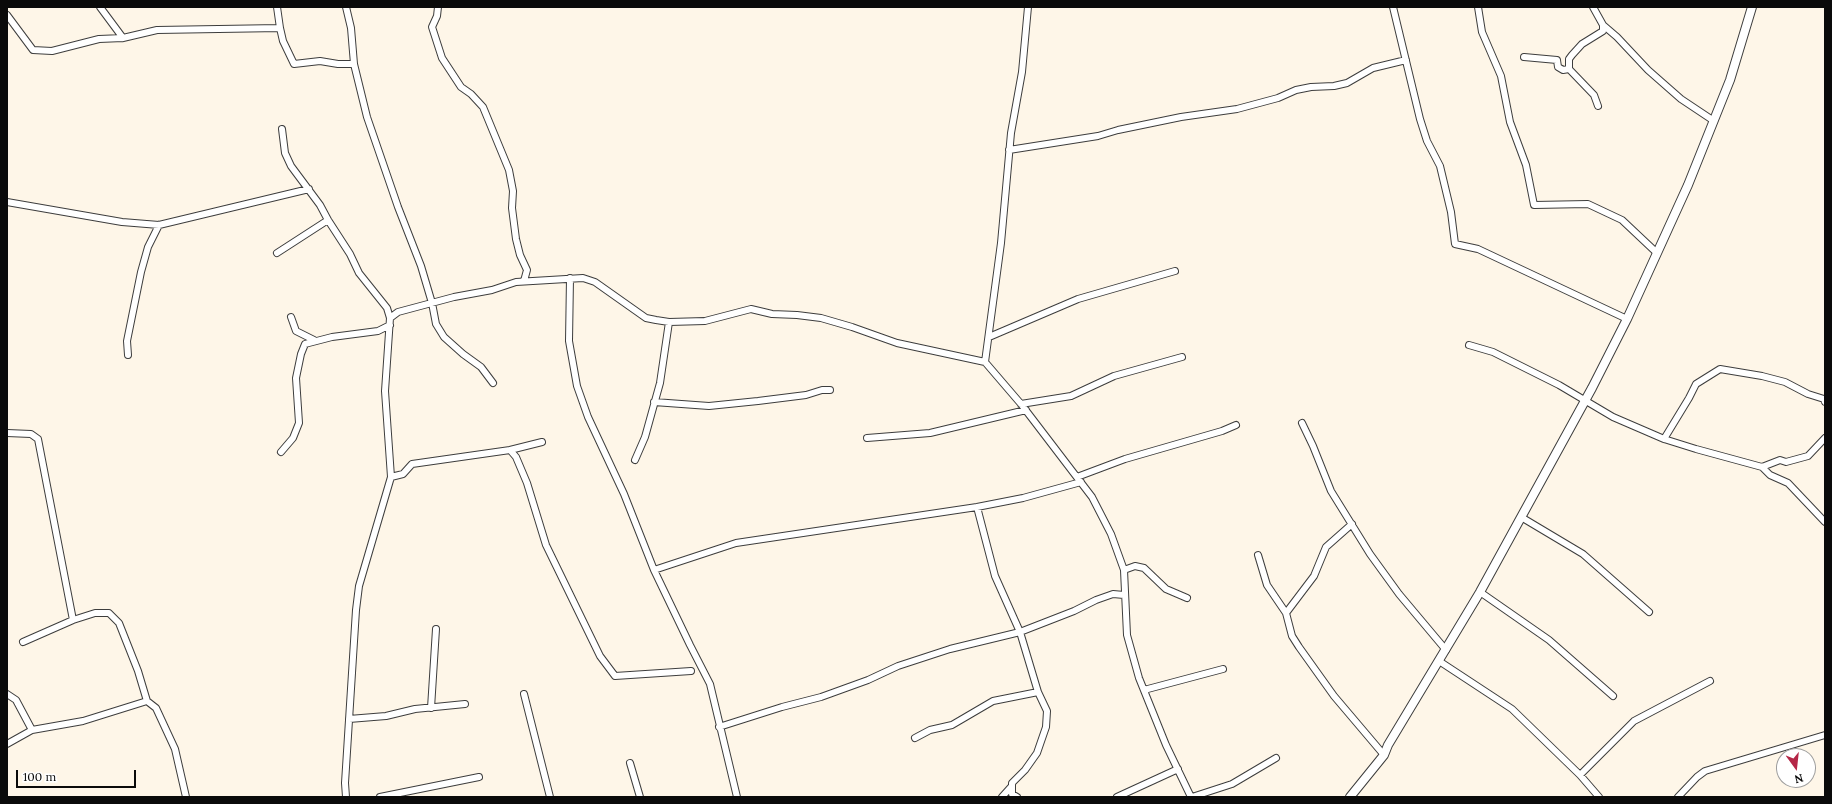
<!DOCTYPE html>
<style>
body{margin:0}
#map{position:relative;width:1832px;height:804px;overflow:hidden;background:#fef6e8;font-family:Lora,serif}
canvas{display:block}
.frame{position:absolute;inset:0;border:8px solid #0a0a0a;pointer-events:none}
.north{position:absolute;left:1776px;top:748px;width:40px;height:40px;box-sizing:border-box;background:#fff;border:1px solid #9d9d9d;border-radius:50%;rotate:165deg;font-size:11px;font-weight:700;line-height:16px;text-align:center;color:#0a0a0a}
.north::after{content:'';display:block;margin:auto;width:14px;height:18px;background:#b52747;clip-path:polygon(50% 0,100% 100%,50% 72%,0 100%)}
.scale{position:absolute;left:16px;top:770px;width:120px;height:18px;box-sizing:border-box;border:2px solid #0a0a0a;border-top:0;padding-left:5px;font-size:12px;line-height:14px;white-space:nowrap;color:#0a0a0a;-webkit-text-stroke:3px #fff;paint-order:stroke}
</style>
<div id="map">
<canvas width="1832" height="804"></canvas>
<div class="frame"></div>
<div class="north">N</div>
<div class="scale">100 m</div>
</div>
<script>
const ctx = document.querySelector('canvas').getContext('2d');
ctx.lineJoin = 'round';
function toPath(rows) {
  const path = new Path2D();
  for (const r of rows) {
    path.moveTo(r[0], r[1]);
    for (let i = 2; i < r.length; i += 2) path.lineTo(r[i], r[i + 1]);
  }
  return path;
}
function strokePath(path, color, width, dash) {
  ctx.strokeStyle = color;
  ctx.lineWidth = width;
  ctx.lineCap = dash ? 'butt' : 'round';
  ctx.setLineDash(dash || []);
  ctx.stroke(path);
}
const minor = toPath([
 [100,7,123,38],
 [277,7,280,28],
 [346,7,351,28,354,64],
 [438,7,437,16,432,27,442,58,461,87,471,94,483,107,509,170,513,191,512,208,516,239,520,255,527,270,524,281],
 [1393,7,1420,119,1427,141,1440,166,1451,212,1455,244,1478,249,1627,319],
 [1478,7,1482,32,1501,76,1510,122,1526,165,1534,205,1588,204,1622,220,1657,253],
 [1593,7,1603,25,1617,37,1648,70,1681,99,1714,121],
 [7,15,33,50,52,51,99,39,123,38,157,30,280,28,283,41,294,64,320,61,338,64,354,64,367,117,398,207,421,266,432,303,436,324,444,337,463,354,481,367,493,383],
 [1524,57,1557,60,1558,67,1563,70,1569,69],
 [1598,106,1594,95,1569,69,1569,59,1572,55,1582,44,1603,31,1603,25],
 [282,129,285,153,291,166,320,205,328,220,350,254,359,273,387,308,390,318,385,391,391,477,359,586,356,610,345,783,346,797],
 [1009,150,1098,136,1118,130,1181,117,1237,109,1278,98,1296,90,1311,87,1334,86,1347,83,1373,68,1406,60],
 [7,202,122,222,159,225,309,189],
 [277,253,328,220],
 [570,278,569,341,577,386,588,417,624,494,654,570,690,645,710,684,737,797],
 [291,317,296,331,314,340],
 [390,318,398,312,454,297,492,290,516,282,583,278,595,282,646,318,656,320,669,322,705,321,751,309,772,314,797,315,821,318,852,327,897,343,985,362,1001,243,1011,133,1022,72,1028,7],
 [989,337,1078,299,1175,271],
 [1469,345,1493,352,1559,385,1613,417,1664,439,1696,449,1762,467,1780,460,1786,462,1808,456,1825,438],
 [128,355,127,341,141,272,148,247,159,225],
 [985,362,1021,404,1092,497,1111,534,1124,570,1127,635,1139,678,1166,745,1191,797],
 [654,402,709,406,758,401,806,395,822,390,830,390],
 [1021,404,1071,396,1114,376,1182,357],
 [1302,423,1313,446,1331,491,1370,554,1399,594,1446,650],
 [7,433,31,434,38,439,73,620,95,613,109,613,119,623,138,671,147,701],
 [867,438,930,433,1026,410],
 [1664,439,1689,398,1696,384,1720,369,1762,376,1785,382,1808,394,1824,399,1825,402],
 [510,450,542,442],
 [281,452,293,438,299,423,296,378,301,354,305,344,332,337,378,331,390,325],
 [635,460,645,437,660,383,669,322],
 [1762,467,1770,475,1788,483,1825,522],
 [391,477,403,474,412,464,510,450,516,457,527,483,546,545,600,656,615,676,691,671],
 [1077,477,1125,459,1222,431,1236,425],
 [977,507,995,576,1020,632,1038,692,1047,711,1046,727,1037,753,1025,770,1012,783,1012,794,1017,797],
 [1521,517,1583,554,1649,612],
 [1258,555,1267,585,1286,613,1292,636,1299,647,1334,696,1384,755],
 [654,570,736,543,977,507,1023,498,1081,482],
 [1124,570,1135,566,1144,568,1166,589,1187,598],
 [1480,592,1549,640,1613,696],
 [1286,613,1314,576,1326,547,1352,524],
 [23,642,73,620],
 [1439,661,1512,709,1580,775,1599,797],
 [1144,690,1223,669],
 [7,694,16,700,32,730],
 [524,694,550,797],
 [431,708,436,629],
 [349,719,386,716,415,709,465,704],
 [719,727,782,707,821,697,868,680,898,666,950,649,1020,632,1074,611,1096,600,1113,594,1124,595],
 [915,738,930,730,952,725,993,701,1038,692],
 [7,744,32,730,83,721,147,701,156,708,175,749,186,797],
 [630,763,640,797],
 [1580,775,1634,721,1710,681],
 [380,797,479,777],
 [1002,797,1011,787],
 [1117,797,1178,769],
 [1192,797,1232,784,1276,758],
 [1678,797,1697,777,1705,771,1825,735]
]);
const tertiary = toPath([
 [1350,797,1384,755,1388,745,1480,592,1592,388,1627,319,1688,185,1730,80,1752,7]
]);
strokePath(minor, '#3d3d3d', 8);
strokePath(tertiary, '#3d3d3d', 10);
strokePath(minor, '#fff', 6);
strokePath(tertiary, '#fff', 8);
</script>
